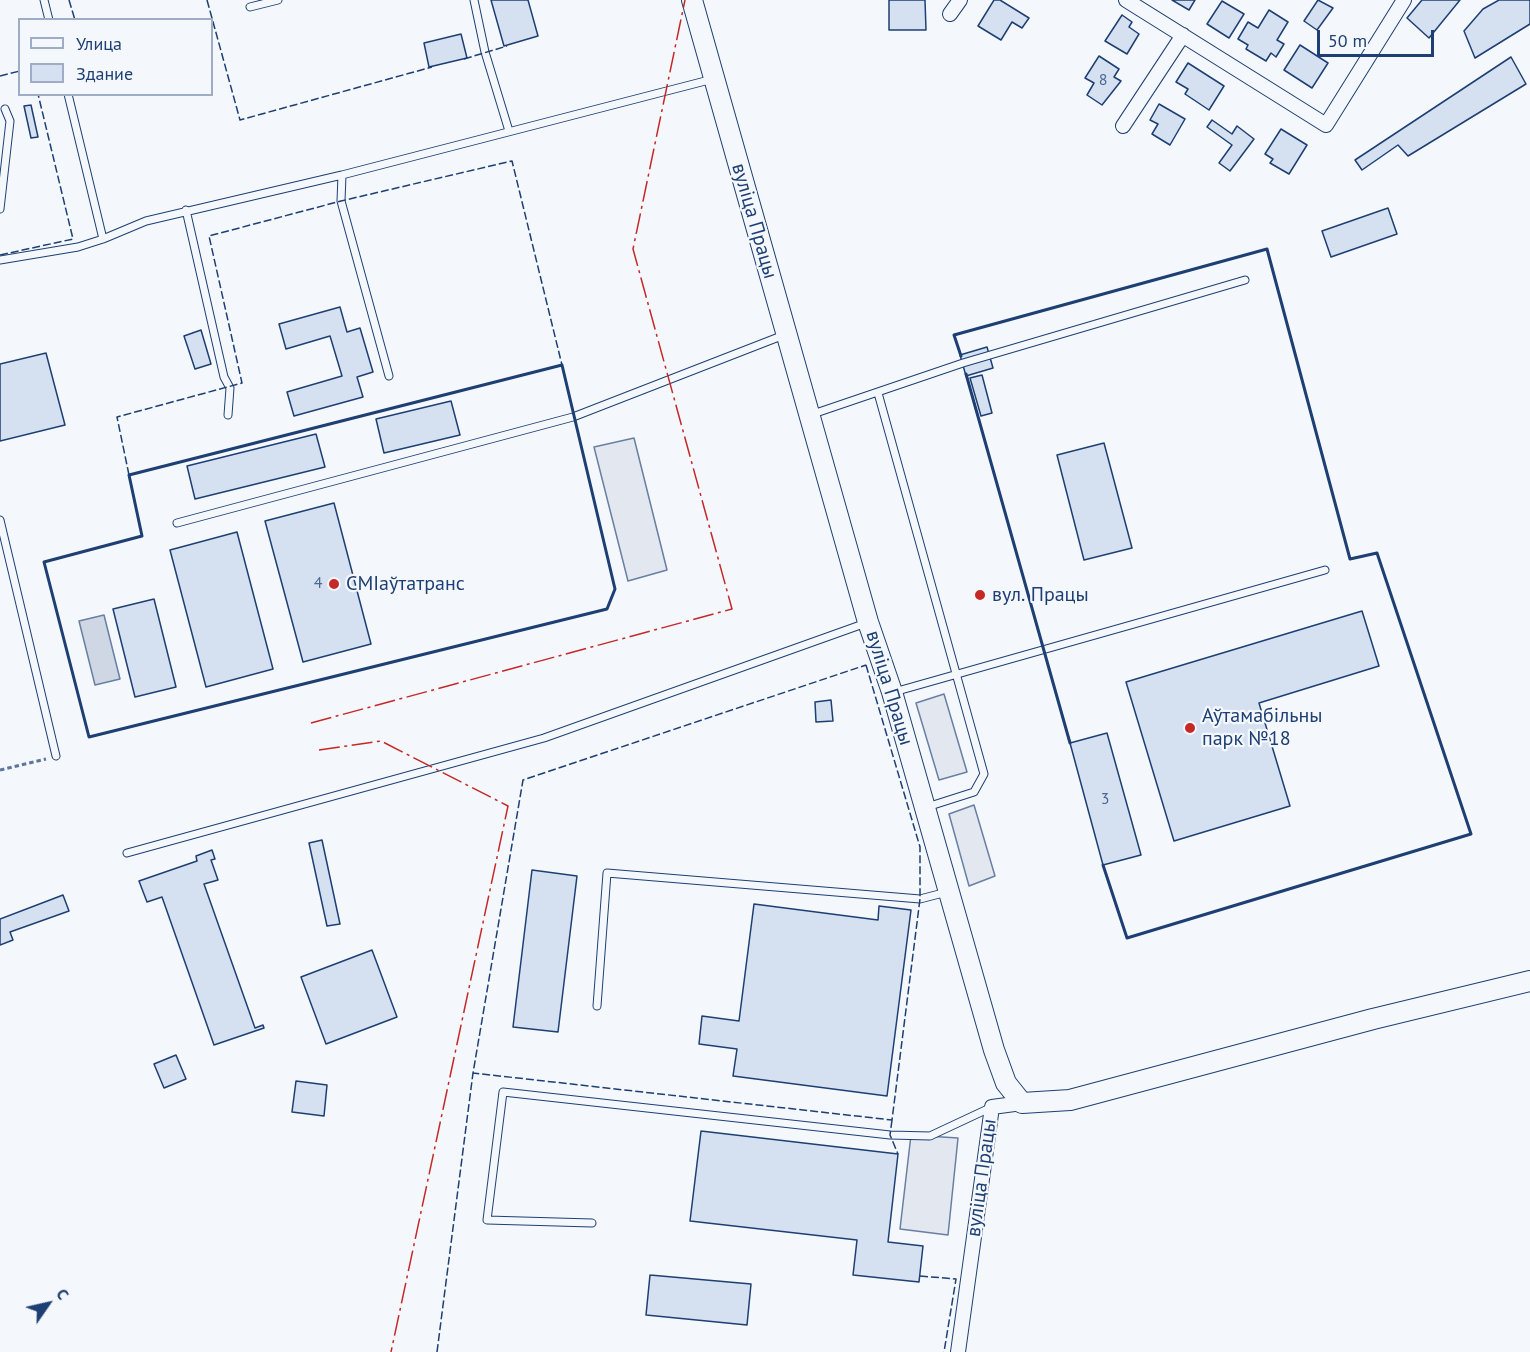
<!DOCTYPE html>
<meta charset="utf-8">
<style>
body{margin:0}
#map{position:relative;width:1530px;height:1352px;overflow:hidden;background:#f4f7fb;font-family:"PT Sans",sans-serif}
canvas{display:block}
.legend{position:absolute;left:18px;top:18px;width:195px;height:78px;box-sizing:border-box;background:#f4f7fb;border:2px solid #9eadc5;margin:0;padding:8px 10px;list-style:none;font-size:18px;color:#1d3f73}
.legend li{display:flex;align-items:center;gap:12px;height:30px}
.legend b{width:30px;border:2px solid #9eadc5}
.north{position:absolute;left:18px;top:1274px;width:60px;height:60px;-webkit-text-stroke:4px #f4f7fb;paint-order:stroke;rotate:56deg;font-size:16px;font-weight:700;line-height:24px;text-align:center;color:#1d3f73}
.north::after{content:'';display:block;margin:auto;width:21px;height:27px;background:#1d3f73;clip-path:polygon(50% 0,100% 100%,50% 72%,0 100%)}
.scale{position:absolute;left:1317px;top:30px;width:117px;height:27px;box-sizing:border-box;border:3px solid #1d3f73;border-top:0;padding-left:8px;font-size:18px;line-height:21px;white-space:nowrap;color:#1d3f73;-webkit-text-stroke:4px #f4f7fb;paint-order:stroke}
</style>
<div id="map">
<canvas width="1530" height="1352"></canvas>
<ul class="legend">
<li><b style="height:8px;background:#f4f7fb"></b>Улица</li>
<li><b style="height:16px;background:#d5e0f0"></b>Здание</li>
</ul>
<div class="north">С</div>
<div class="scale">50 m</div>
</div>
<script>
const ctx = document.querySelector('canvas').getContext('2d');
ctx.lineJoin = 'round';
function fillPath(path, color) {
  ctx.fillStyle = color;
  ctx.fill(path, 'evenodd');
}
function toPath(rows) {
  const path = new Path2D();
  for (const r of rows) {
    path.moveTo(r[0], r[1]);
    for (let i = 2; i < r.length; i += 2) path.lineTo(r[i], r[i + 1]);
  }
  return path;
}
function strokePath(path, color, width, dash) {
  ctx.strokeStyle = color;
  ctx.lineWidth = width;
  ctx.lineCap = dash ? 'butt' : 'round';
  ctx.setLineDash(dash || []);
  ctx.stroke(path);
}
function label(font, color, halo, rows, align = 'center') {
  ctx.font = font + ' "PT Sans",sans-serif';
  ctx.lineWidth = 4.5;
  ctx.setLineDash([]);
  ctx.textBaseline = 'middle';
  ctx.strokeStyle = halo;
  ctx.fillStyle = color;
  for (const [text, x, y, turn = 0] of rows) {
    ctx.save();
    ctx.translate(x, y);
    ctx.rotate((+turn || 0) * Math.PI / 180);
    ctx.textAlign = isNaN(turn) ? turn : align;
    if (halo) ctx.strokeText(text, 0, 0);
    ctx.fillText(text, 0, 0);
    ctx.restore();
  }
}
const parking = toPath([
 [634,438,667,570,628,581,594,447,634,438],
 [944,694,967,772,939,780,916,703,944,694],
 [974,805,995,876,969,886,949,814,974,805],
 [911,1135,958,1138,948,1235,900,1229,911,1135]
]);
fillPath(parking, '#e3e8f0');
strokePath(parking, '#687fa3', 1.5);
const water = toPath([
 [104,615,120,679,95,685,79,621,104,615]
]);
fillPath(water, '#cfd7e4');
strokePath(water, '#687fa3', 1.5);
const building = toPath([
 [491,0,528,0,538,36,504,46,491,0],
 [889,0,925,0,926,30,889,30,889,0],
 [994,0,1000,0,1029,18,1022,28,1012,22,1001,40,978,26,994,0],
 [1172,0,1195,0,1189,10,1172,0],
 [1318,0,1333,8,1317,30,1304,21,1318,0],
 [1422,0,1460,0,1429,38,1407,18,1422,0],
 [1499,0,1530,0,1530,24,1475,58,1464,31,1483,9,1499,0],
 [1222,1,1244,14,1229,38,1207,24,1222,1],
 [1269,10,1288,22,1277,40,1284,44,1276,57,1271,53,1266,61,1246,49,1248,45,1238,39,1248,22,1258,28,1269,10],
 [1122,15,1132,22,1129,27,1139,34,1127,54,1105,41,1122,15],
 [461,34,467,58,429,67,424,43,461,34],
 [1300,45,1328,63,1312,88,1284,70,1300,45],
 [1099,56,1119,69,1114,77,1121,81,1102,105,1087,95,1094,83,1085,78,1099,56],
 [1511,57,1526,84,1408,156,1398,145,1362,170,1355,160,1511,57],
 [1188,63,1224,86,1209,110,1185,94,1188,89,1176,82,1188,63],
 [1159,104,1185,119,1170,145,1152,134,1158,124,1150,120,1159,104],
 [31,105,38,137,31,138,24,106,31,105],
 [1212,120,1232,134,1237,126,1254,139,1230,171,1219,163,1232,145,1207,127,1212,120],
 [1281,129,1307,145,1289,174,1270,163,1273,159,1265,154,1281,129],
 [1388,208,1397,234,1331,257,1322,231,1388,208],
 [340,307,347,332,360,328,373,372,357,377,363,397,294,416,287,392,342,376,330,336,286,349,279,324,340,307],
 [201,330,211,364,195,369,184,336,201,330],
 [987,347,993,368,966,376,960,355,987,347],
 [46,353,65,425,0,441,0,364,46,353],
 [982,375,992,413,981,416,970,378,982,375],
 [451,401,460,435,384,453,376,419,451,401],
 [316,434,325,467,195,499,187,466,316,434],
 [1104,443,1132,548,1084,560,1057,455,1104,443],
 [334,503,371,644,303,662,265,521,334,503],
 [237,532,273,669,206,687,170,550,237,532],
 [154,599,176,687,135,697,113,609,154,599],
 [1362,611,1379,666,1259,703,1290,806,1174,841,1126,682,1362,611],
 [831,700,833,721,816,722,815,702,831,700],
 [1107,733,1141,855,1103,865,1070,743,1107,733],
 [322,840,340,924,327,926,309,843,322,840],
 [212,850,215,859,211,860,218,880,204,884,255,1028,263,1025,264,1028,214,1045,162,897,147,902,139,881,197,861,196,856,212,850],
 [532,870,577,876,558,1032,513,1027,532,870],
 [63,895,69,911,10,932,13,940,0,945,0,919,63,895],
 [754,904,878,920,879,906,911,910,887,1096,733,1076,737,1049,699,1044,702,1016,739,1021,754,904],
 [372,950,397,1017,326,1044,301,977,372,950],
 [176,1055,186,1079,164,1088,154,1064,176,1055],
 [296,1081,327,1085,324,1116,292,1112,296,1081],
 [701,1131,898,1154,888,1242,923,1246,919,1282,853,1275,857,1240,690,1221,701,1131],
 [650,1275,751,1284,747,1325,646,1315,650,1275]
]);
fillPath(building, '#d5e0f0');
strokePath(building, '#1d3f73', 1.5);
const lane = toPath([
 [44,0,49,20],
 [474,0,485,52,509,131],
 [250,7,278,0],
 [68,94,103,239,146,221,342,175,713,79],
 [342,175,341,201,389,376],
 [0,209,10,121,5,109],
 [186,210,224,377,230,388,228,415],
 [0,260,78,247,103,239],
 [878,393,984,774,974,792,927,807],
 [810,415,963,363,1245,280],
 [0,520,56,756],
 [177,523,573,417,784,335],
 [894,692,1325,570],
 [127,853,544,738,866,623],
 [597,1006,607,873,920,899,947,892],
 [592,1223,487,1220,503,1092,890,1135,930,1136,992,1107]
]);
const street = toPath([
 [1126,0,1326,125,1404,0],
 [950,14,960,0],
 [1123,126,1183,35],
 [958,1352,992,1107,1022,1103]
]);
const secondary = toPath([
 [692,0,868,622,892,692,994,1050,1006,1083,1022,1103,1070,1100,1373,1019,1530,981]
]);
strokePath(lane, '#1d3f73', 9);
strokePath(street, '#1d3f73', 16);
strokePath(secondary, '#1d3f73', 22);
strokePath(toPath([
 [0,770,46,759]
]), '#5e769c', 3, [4.5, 3]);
strokePath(lane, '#f4f7fb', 7);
strokePath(street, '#f4f7fb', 14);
strokePath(secondary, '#f4f7fb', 20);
strokePath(toPath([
 [69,0,75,20],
 [207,0,240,120,432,67],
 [464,59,507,46],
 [0,76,20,71],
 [0,255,73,239,38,94],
 [129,475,117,417,242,383,209,236,341,201,512,161,562,365],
 [866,665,920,847,920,899,892,1120,473,1073,523,780,866,665],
 [892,1120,890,1135,898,1154],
 [920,1276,956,1279,944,1352],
 [437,1352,473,1073]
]), '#1d3f73', 1.5, [8, 3]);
strokePath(toPath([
 [961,356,954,335,1267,249,1350,559,1377,553,1471,834,1127,938,1103,865],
 [562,365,615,589,607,609,89,737,44,562,142,536,129,475,562,365],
 [966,374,1070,743]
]), '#1d3f73', 3);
strokePath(toPath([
 [311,723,732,609,633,249,685,0],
 [319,750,381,741,508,806,391,1352]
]), '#c62828', 1.5, [21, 4.5, 3, 4.5]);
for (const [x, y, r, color] of [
 [334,584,6,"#c62828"],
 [980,595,6,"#c62828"],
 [1190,728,6,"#c62828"]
]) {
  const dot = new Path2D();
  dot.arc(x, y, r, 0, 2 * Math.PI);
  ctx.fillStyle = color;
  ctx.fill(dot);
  strokePath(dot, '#f4f7fb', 2);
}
label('16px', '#4b6792', null, [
 ["8",1103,80],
 ["4",318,583],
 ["3",1105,799]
]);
label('20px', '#1d3f73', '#f4f7fb', [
 ["вуліца Працы",754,221,74],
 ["вуліца Працы",889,688,73],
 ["вуліца Працы",982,1178,-82]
]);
label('20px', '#1d3f73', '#f4f7fb', [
 ["СМІаўтатранс",346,584],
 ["вул. Працы",992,595],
 ["Аўтамабільны",1202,716],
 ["парк №18",1202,739]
], 'left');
</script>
